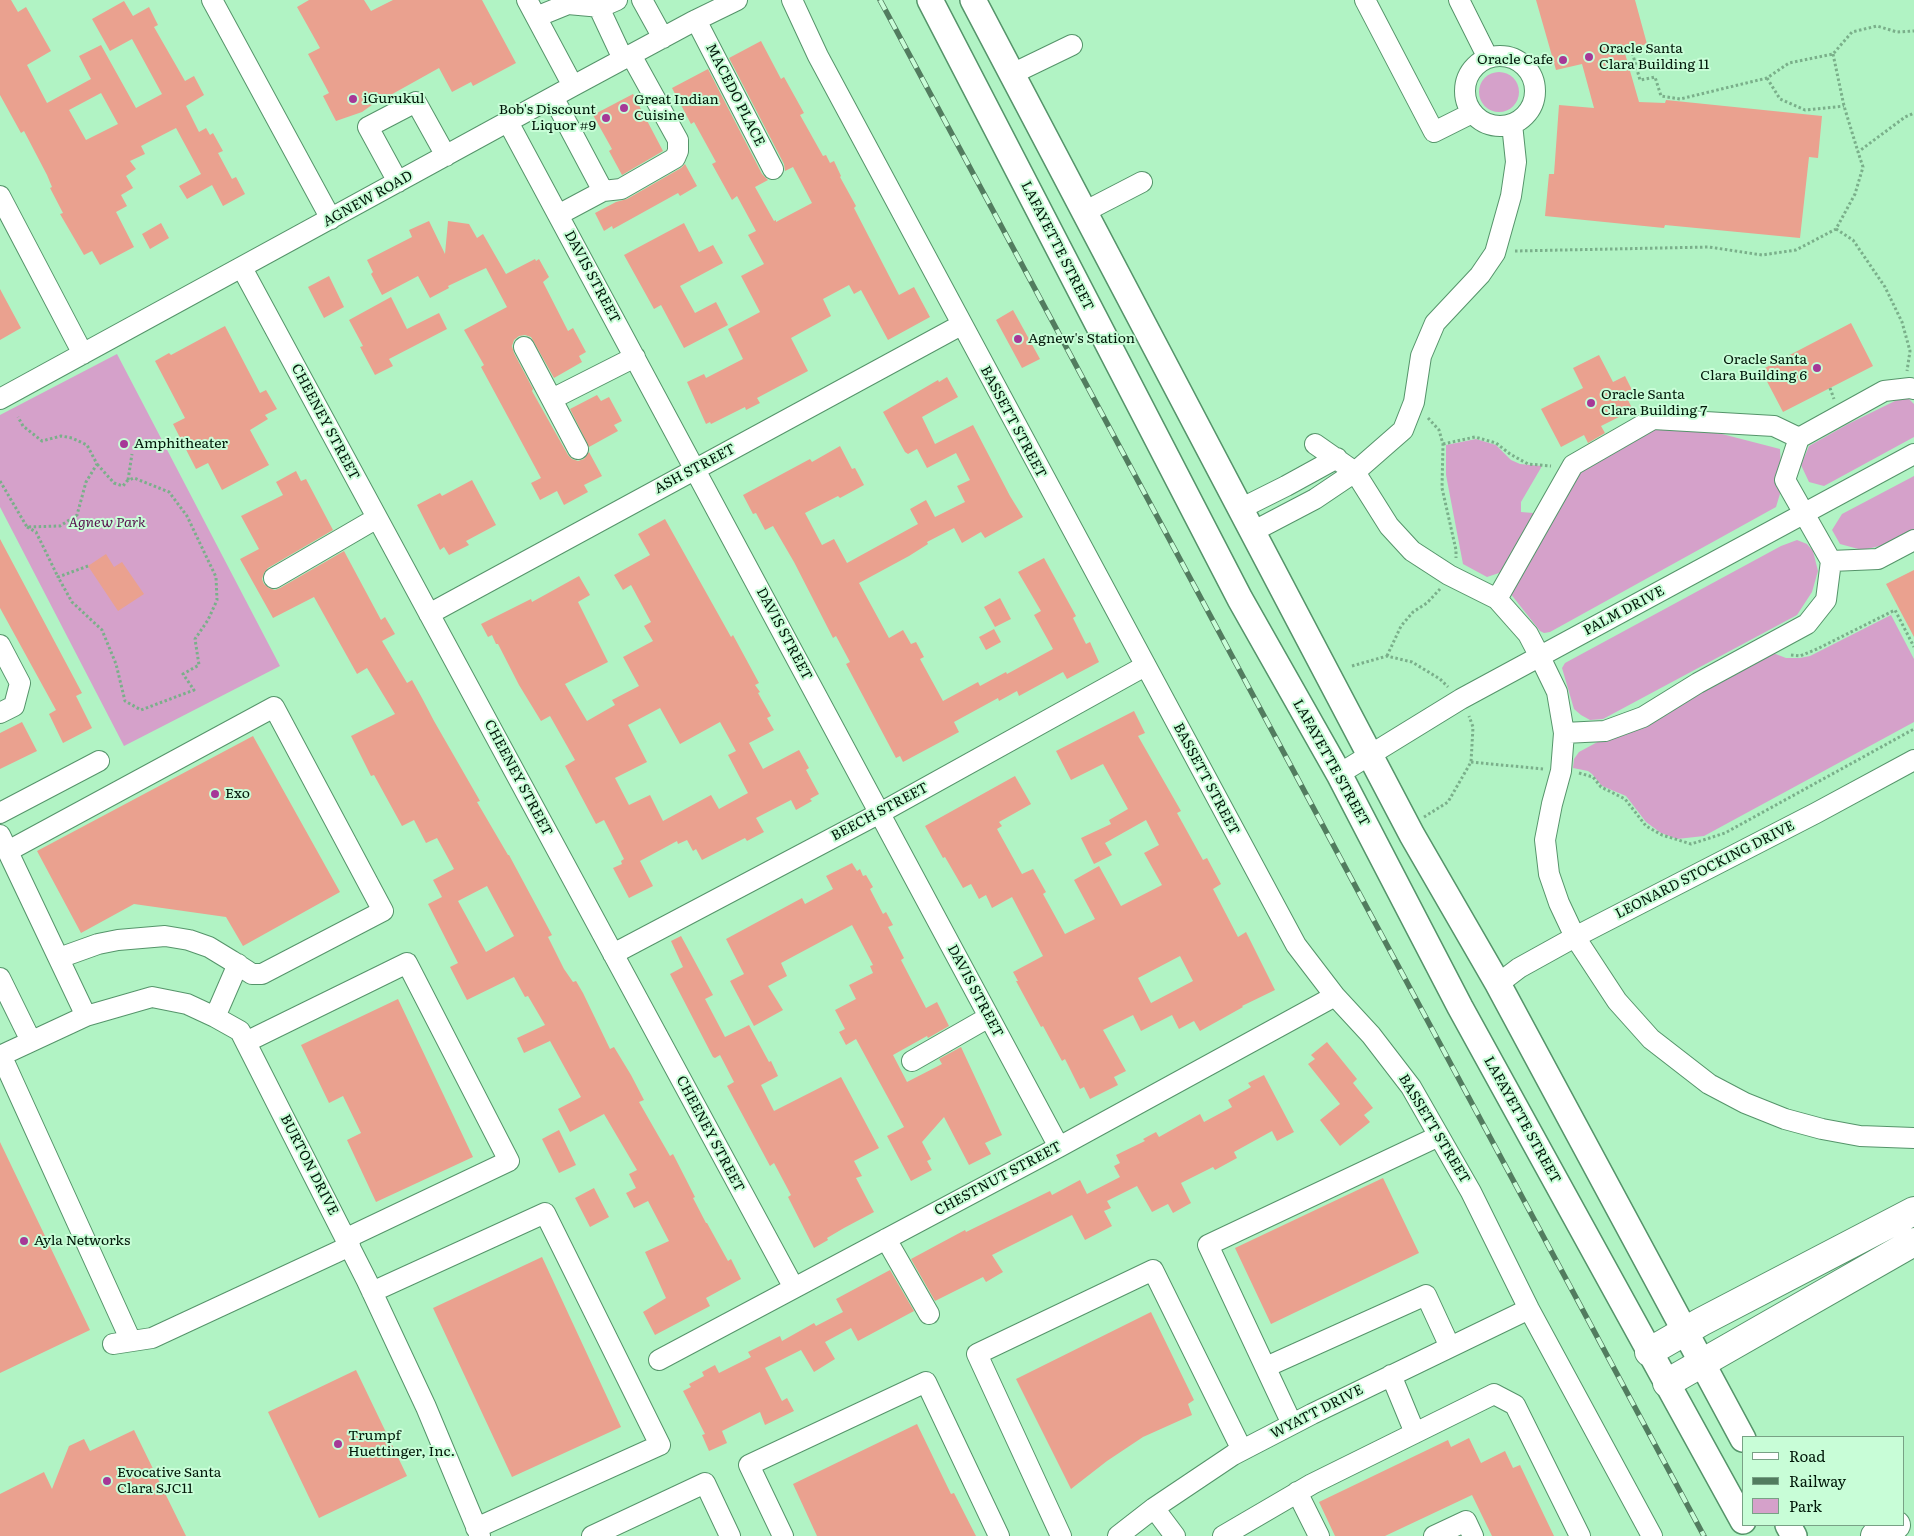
<!DOCTYPE html>
<style>
body{margin:0}
#map{position:relative;width:1914px;height:1536px;overflow:hidden;background:#b1f3c4;font-family:Literata,serif}
canvas{display:block}
.legend{position:absolute;left:1742px;top:1436px;width:162px;height:90px;box-sizing:border-box;background:#c8fdd7;border:1px solid #78a185;margin:0;padding:6px 9px;list-style:none;font-size:15px;color:#011809}
.legend li{display:flex;align-items:center;gap:10px;height:25px}
.legend b{width:25px;border:1px solid #78a185}
</style>
<div id="map">
<canvas width="1914" height="1536"></canvas>
<ul class="legend">
<li><b style="height:6px;background:#fff"></b>Road</li>
<li><b style="height:6px;background:#527c5f"></b>Railway</li>
<li><b style="height:14px;background:#d5a1ca"></b>Park</li>
</ul>
</div>
<script>
const ctx = document.querySelector('canvas').getContext('2d');
ctx.lineJoin = 'round';
function fillPath(path, color) {
  ctx.fillStyle = color;
  ctx.fill(path, 'evenodd');
}
function toPath(rows) {
  const path = new Path2D();
  for (const r of rows) {
    if (r.length === 3) {
      path.moveTo(r[0] + r[2], r[1]);
      path.arc(r[0], r[1], r[2], 0, 2 * Math.PI);
      continue;
    }
    path.moveTo(r[0], r[1]);
    for (let i = 2; i < r.length; i += 2) path.lineTo(r[i], r[i + 1]);
  }
  return path;
}
function strokePath(path, color, width, dash) {
  ctx.strokeStyle = color;
  ctx.lineWidth = width;
  ctx.lineCap = dash ? 'butt' : 'round';
  ctx.setLineDash(dash || []);
  ctx.stroke(path);
}
function label(font, color, halo, rows, align = 'center') {
  ctx.font = font + ' Literata,serif';
  ctx.lineWidth = 4;
  ctx.setLineDash([]);
  ctx.textBaseline = 'middle';
  ctx.strokeStyle = halo;
  ctx.fillStyle = color;
  for (const [text, x, y, turn = 0] of rows) {
    ctx.save();
    ctx.translate(x, y);
    ctx.rotate((+turn || 0) * Math.PI / 180);
    ctx.textAlign = isNaN(turn) ? turn : align;
    if (halo) ctx.strokeText(text, 0, 0);
    ctx.fillText(text, 0, 0);
    ctx.restore();
  }
}
fillPath(toPath([
 [1499,92,20],
 [117,354,280,666,124,746,0,507,0,415],
 [1901,398,1909,399,1914,404,1914,437,1824,486,1809,482,1801,465,1809,446,1848,424],
 [1650,428,1693,429,1722,434,1780,449,1782,487,1776,507,1550,632,1544,633,1540,631,1510,593,1578,470],
 [1476,439,1496,445,1511,460,1520,464,1542,466,1521,502,1521,512,1533,513,1534,514,1502,572,1487,577,1463,564,1446,475,1446,445],
 [1914,476,1914,531,1889,544,1862,550,1840,544,1832,530,1842,514],
 [1797,540,1807,544,1813,551,1818,571,1812,592,1797,615,1603,719,1590,720,1581,715,1574,709,1562,668,1565,663,1781,546],
 [1891,615,1914,659,1914,722,1704,836,1677,839,1661,833,1646,822,1626,796,1602,786,1592,774,1588,771,1573,768,1574,759,1579,752,1729,671,1773,653,1786,658,1800,658,1810,656]
]), '#d5a1ca');
fillPath(toPath([
 [0,0,11,0,18,12,26,7,51,51,27,65,47,103,91,79,79,56,101,45,136,108,162,94,132,39,110,51,92,19,124,1,133,16,149,7,158,25,154,27,185,81,194,76,204,95,186,106,199,132,206,128,210,135,213,133,223,151,218,153,232,179,236,177,245,194,223,206,212,185,187,199,179,186,201,174,176,128,141,146,145,154,130,161,136,169,126,176,133,188,121,195,127,206,116,212,134,247,100,265,92,251,84,255,60,214,63,213,50,188,52,187,47,175,24,131,21,133,0,95],
 [101,93,118,124,86,140,69,110],
 [309,0,364,0,371,11,393,0,482,0,516,63,473,86,471,82,452,92,439,68,387,97,386,95,362,112,336,121,323,96,329,93,308,54,320,48,297,7],
 [1536,0,1635,0,1647,44,1624,50,1639,102,1665,103,1666,100,1822,116,1818,158,1809,157,1800,238,1665,225,1664,228,1545,216,1549,174,1554,174,1559,105,1594,108,1582,64,1556,70],
 [761,41,781,79,784,77,804,113,800,115,823,156,826,155,830,163,834,161,841,176,840,177,856,206,854,208,899,295,914,287,930,317,888,340,861,290,854,294,849,285,823,299,831,316,791,338,808,371,757,398,760,403,746,410,745,407,711,424,710,422,706,424,687,382,704,374,706,378,743,359,728,329,760,312,741,276,764,264,748,235,756,231,737,196,732,200,712,164,716,162,694,122,691,124,672,88,708,69,762,174,768,180,755,187,774,221,776,220,776,222,812,203,793,167,785,171,784,164,729,58],
 [633,94,663,151,622,175,609,151,612,149,593,115],
 [685,164,697,186,680,196,678,193,613,229,612,226,604,231,595,213,616,202,627,199,681,168],
 [429,221,445,254,448,221,469,224,477,238,483,234,506,274,535,259,536,261,539,259,549,277,543,282,568,331,573,328,586,352,579,356,582,362,554,378,531,337,525,335,519,336,514,340,512,346,514,353,533,389,532,391,568,455,572,459,578,461,584,459,589,452,602,476,584,485,588,492,564,505,557,491,540,500,531,483,541,478,481,367,484,365,464,330,507,307,486,268,448,286,449,288,430,298,418,276,382,295,371,274,373,272,367,260,412,237,409,230],
 [161,223,169,238,150,249,142,234],
 [684,223,699,252,713,245,723,263,680,286,695,313,716,302,728,325,684,348,661,305,654,309,624,255],
 [329,276,344,307,324,318,308,287],
 [0,289,21,328,0,340],
 [391,297,407,329,439,313,447,329,389,359,393,366,375,375,360,347,363,346,349,320],
 [1013,310,1040,359,1022,368,996,320],
 [1851,323,1873,366,1783,412,1761,370],
 [225,326,260,393,266,390,277,409,265,415,268,419,250,430,269,465,222,490,208,463,196,469,173,424,185,418,155,361,169,353,171,355],
 [1599,355,1613,382,1625,376,1634,394,1627,398,1633,410,1601,426,1605,433,1588,443,1584,435,1561,447,1541,409,1583,388,1573,368],
 [947,377,958,397,922,417,935,444,973,425,1010,496,1023,517,985,538,981,532,962,543,954,528,927,542,928,544,909,556,859,583,889,638,903,630,911,644,916,642,924,657,920,659,943,701,978,682,980,686,1006,672,1007,674,1053,649,1034,615,1041,611,1018,572,1044,558,1076,616,1073,618,1086,644,1090,642,1099,662,1067,679,1063,672,1019,696,1017,691,999,701,998,698,954,722,959,732,903,762,900,756,896,758,846,664,850,662,836,636,833,638,794,562,773,526,765,530,756,513,753,514,743,495,810,459,812,462,840,446,852,469,855,468,864,485,840,498,838,496,805,513,822,545,834,539,847,563,918,524,910,509,926,500,935,517,965,502,957,486,970,480,956,453,927,468,917,449,908,454,905,452,883,412,938,380,939,382],
 [597,395,601,401,609,397,622,421,614,425,618,431,589,447,570,409],
 [296,471,301,481,306,479,333,530,268,568,264,573,262,579,264,584,269,588,275,590,280,588,344,551,381,620,385,617,395,634,382,641,407,683,412,680,422,698,434,721,480,801,477,802,508,855,509,855,552,935,548,937,564,969,573,982,576,981,583,993,610,1049,614,1047,631,1075,644,1100,639,1102,670,1156,673,1154,695,1197,693,1198,706,1223,707,1223,728,1261,731,1259,741,1279,706,1298,710,1306,655,1335,643,1312,666,1298,645,1252,669,1241,648,1201,634,1208,626,1193,636,1188,629,1174,637,1170,604,1114,570,1132,558,1109,581,1097,550,1041,524,1053,517,1038,545,1025,528,996,525,997,514,977,467,1000,450,967,458,963,428,904,442,897,433,880,454,869,437,838,426,843,414,820,402,826,374,775,371,776,351,736,395,714,367,668,357,674,314,597,273,618,240,559,259,549,241,516,283,495,276,482],
 [487,886,514,936,486,952,458,901],
 [472,480,496,525,466,541,469,545,449,555,444,547,440,550,417,505,440,493,442,496],
 [665,519,731,637,733,635,759,683,755,685,760,692,758,693,771,716,767,718,774,730,749,743,763,769,799,750,809,768,806,770,819,794,810,799,812,801,796,810,791,800,756,818,764,832,747,841,745,838,702,860,696,849,693,851,687,840,678,844,677,841,640,861,653,886,629,898,613,868,622,864,621,861,624,859,604,820,596,824,565,766,575,760,550,716,541,721,519,685,498,644,496,644,492,635,488,637,481,624,531,599,532,602,579,576,590,595,578,602,608,662,565,684,587,721,615,705,612,700,639,686,623,657,653,641,644,626,651,622,631,585,623,590,614,575,650,555,638,534],
 [660,708,680,744,720,722,736,751,728,755,748,793,719,809,711,795,663,821,650,795,629,805,615,778,647,762,628,725],
 [0,539,82,693,76,696,92,728,63,743,49,714,56,710,0,608],
 [106,554,114,567,122,562,144,594,118,611,88,566],
 [1914,570,1914,637,1886,584],
 [1000,598,1011,619,995,627,984,607],
 [994,629,1001,642,986,650,979,637],
 [1134,711,1145,733,1138,736,1181,811,1177,813,1203,860,1207,858,1221,884,1213,889,1238,937,1246,932,1275,990,1242,1006,1243,1007,1200,1031,1194,1021,1179,1029,1172,1015,1141,1031,1133,1015,1103,1030,1126,1071,1114,1077,1118,1085,1090,1099,1084,1087,1080,1089,1065,1059,1062,1061,1043,1026,1041,1027,1016,981,1018,981,1013,972,1043,956,1012,897,992,908,986,895,979,899,971,884,963,888,945,857,943,858,925,826,1015,776,1031,804,999,822,1002,826,997,829,1022,874,1033,869,1046,892,1043,894,1065,934,1095,919,1074,880,1099,866,1121,906,1162,885,1144,853,1159,845,1146,820,1105,843,1112,855,1094,864,1081,838,1111,824,1109,820,1128,809,1103,764,1071,780,1056,751],
 [1180,956,1193,981,1151,1003,1138,978],
 [22,722,37,751,0,769,0,733],
 [253,736,340,892,243,946,226,917,134,904,81,933,37,851],
 [852,863,857,871,860,869,863,876,866,875,873,887,870,889,883,914,886,912,893,925,888,927,904,958,901,960,926,1008,937,1002,949,1026,928,1038,927,1036,893,1055,907,1082,942,1064,939,1059,961,1047,1002,1135,985,1143,991,1154,969,1165,944,1117,922,1142,931,1159,927,1161,932,1170,911,1181,887,1136,904,1127,856,1039,846,1045,839,1032,845,1029,835,1010,856,999,849,985,873,973,870,966,873,965,852,925,781,963,787,976,768,986,783,1010,754,1026,730,981,744,974,726,939,802,898,805,904,833,889,826,876],
 [681,936,713,995,705,999,725,1037,749,1025,769,1062,771,1061,778,1076,761,1085,774,1111,841,1077,879,1148,854,1161,862,1176,856,1178,874,1212,844,1228,827,1238,828,1240,814,1248,788,1197,791,1195,774,1163,770,1166,727,1086,734,1082,720,1055,715,1058,713,1057,670,974,683,967,671,941],
 [398,999,473,1157,376,1202,347,1140,361,1133,343,1096,329,1103,301,1045],
 [1327,1042,1357,1079,1353,1083,1373,1108,1364,1115,1370,1122,1340,1146,1320,1120,1340,1104,1308,1064,1315,1059,1311,1055],
 [1264,1075,1294,1132,1277,1141,1272,1131,1234,1152,1237,1158,1215,1170,1213,1167,1181,1183,1191,1203,1173,1213,1168,1204,1152,1212,1137,1186,1107,1201,1111,1208,1104,1211,1112,1226,1085,1240,1072,1215,992,1255,1003,1272,986,1282,983,1277,935,1301,911,1259,965,1230,966,1232,1050,1191,1052,1195,1080,1180,1087,1194,1120,1177,1114,1166,1120,1163,1116,1155,1145,1141,1143,1139,1156,1132,1159,1137,1200,1114,1204,1122,1232,1107,1228,1100,1251,1087,1248,1083],
 [559,1130,576,1165,559,1173,542,1139],
 [0,1142,90,1330,0,1373],
 [1383,1178,1419,1253,1271,1324,1235,1248],
 [594,1188,609,1217,590,1227,575,1198],
 [542,1257,621,1427,512,1477,433,1308],
 [890,1270,914,1311,858,1341,851,1328,825,1342,835,1359,814,1372,801,1350,765,1368,782,1401,787,1398,794,1411,765,1425,760,1412,722,1431,727,1443,709,1451,702,1435,705,1434,683,1391,691,1387,689,1384,704,1376,702,1372,715,1365,719,1373,751,1357,748,1352,780,1336,782,1341,814,1323,816,1326,843,1312,836,1299],
 [1151,1312,1194,1400,1188,1404,1192,1415,1143,1437,1107,1461,1071,1489,1016,1379],
 [356,1370,407,1476,319,1518,268,1412],
 [917,1424,951,1494,954,1493,976,1536,817,1536,793,1484],
 [134,1430,186,1536,0,1536,0,1494,44,1472,52,1489,69,1446,84,1439,90,1451],
 [1469,1438,1481,1463,1505,1451,1513,1468,1520,1465,1554,1536,1492,1536,1472,1495,1385,1536,1335,1536,1319,1502,1448,1440,1451,1447]
]), '#eaa18f');
const minor = toPath([
 [212,0,331,219],
 [527,0,573,86],
 [617,0,601,7,601,12,623,59],
 [642,0,663,38],
 [792,0,818,56,1296,945,1335,996,1371,1035,1411,1087,1471,1192,1529,1309,1652,1536],
 [1365,0,1434,132,1472,113],
 [1459,0,1488,58],
 [536,17,568,4,601,7],
 [696,20,773,169],
 [1500,91,35],
 [1012,74,1072,45],
 [553,97,603,191,558,215],
 [508,122,1059,1147],
 [398,182,368,127,416,102,446,156],
 [603,191,621,189,675,158,678,151,678,140,631,55],
 [0,196,83,354],
 [1084,212,1142,182],
 [242,268,794,1288],
 [524,347,578,449],
 [0,399,573,86,692,22,737,0],
 [552,399,635,357],
 [1799,438,1785,480,1831,561,1878,559,1914,540],
 [1315,444,1355,472,1389,526,1412,551,1449,575,1497,599,1528,634,1540,657,1557,692,1564,733,1561,771,1552,804,1545,840,1549,874,1559,903,1575,937,1617,1001,1651,1039,1709,1084,1745,1103,1785,1119,1822,1129,1860,1136,1914,1138],
 [1240,509,1286,486,1337,458],
 [1252,532,1315,499,1355,472,1403,430,1414,402,1421,356,1435,323,1480,275,1495,253,1511,196,1516,162,1512,124],
 [274,578,377,518],
 [1497,599,1573,465,1653,419,1774,426,1799,438,1884,391,1910,388,1914,389],
 [429,614,961,325],
 [0,645,20,683,14,706,0,713],
 [1564,733,1605,731,1643,717,1698,683,1807,624,1826,600,1831,561],
 [1339,774,1461,699,1914,454],
 [0,813,99,761],
 [0,835,86,1016],
 [8,851,274,707,383,911,262,974,252,974,232,961,209,947,189,940,165,936,118,940,98,944,59,958],
 [613,954,880,813,1145,666],
 [0,978,31,1041],
 [1498,984,1519,968,1575,937,1816,813,1914,760],
 [215,1017,238,964],
 [246,1042,407,963,509,1161,347,1238],
 [1,1055,131,1341],
 [0,1056,86,1016,152,997,187,1004,215,1017,240,1031,367,1281,426,1407,480,1536],
 [912,1061,989,1017],
 [886,1239,929,1314],
 [372,1292,545,1213,660,1445,476,1528],
 [113,1344,152,1338,350,1246],
 [659,1360,1059,1147,1335,996],
 [1266,1367,1426,1295,1450,1347],
 [1391,1375,1415,1433],
 [1292,1424,1208,1245,1439,1136],
 [1297,1492,1319,1536],
 [1154,1508,1175,1536],
 [592,1536,705,1483,730,1536],
 [783,1536,749,1465,926,1382,999,1536],
 [1061,1536,977,1354,1153,1270,1242,1450],
 [1118,1536,1154,1508,1233,1455,1312,1414,1529,1309],
 [1223,1536,1312,1484,1494,1394,1515,1405,1580,1536],
 [1434,1536,1466,1521,1473,1536]
]);
const major = toPath([
 [930,0,1240,599,1339,774,1460,1007,1743,1521],
 [973,0,1412,835,1498,984,1743,1439],
 [1788,1525,1794,1536]
]);
const highway = toPath([
 [1649,1352,1701,1322,1914,1211],
 [1667,1383,1914,1242],
 [1875,1536,1896,1525]
]);
strokePath(minor, '#55946a', 22);
strokePath(major, '#55946a', 28);
strokePath(highway, '#55946a', 30);
strokePath(toPath([
 [1631,48,1640,80,1655,77,1661,96,1680,99,1767,78,1789,63,1833,54,1852,32,1877,26,1897,32,1914,31],
 [1833,54,1844,106,1858,152],
 [1767,78,1780,99,1805,110,1844,106],
 [1836,229,1853,240,1885,287,1902,322,1910,351,1907,371],
 [1515,251,1709,247,1762,255,1796,250,1836,229,1855,194,1863,167,1858,152,1905,117,1914,113],
 [1830,388,1834,399],
 [1428,418,1439,430,1443,444,1442,488,1456,550,1456,558],
 [1443,444,1475,437,1496,443,1510,454,1528,464,1551,466],
 [128,480,132,454],
 [0,481,27,527,60,526,77,515,86,482,97,464,87,445,72,438,61,436,42,441,23,426,18,417],
 [27,527,36,532,58,577],
 [88,566,58,577,72,602,102,630,116,664,125,701,141,710,194,690,183,674,199,665,195,639,208,620,217,600,216,577,187,516,169,492,134,478,127,481,123,486,114,483,97,464],
 [1791,655,1800,656,1817,649,1895,610,1914,647],
 [1387,656,1401,626,1413,612,1427,603,1440,589],
 [1352,666,1387,656,1412,662,1440,679,1448,687],
 [1471,762,1543,769],
 [1579,773,1593,777,1601,787,1625,799,1646,826,1662,835,1691,844,1725,833,1914,729],
 [1424,817,1448,802,1471,762,1473,727,1469,716]
]), '#7aaf8a', 3, [2.5, 2.5]);
strokePath(minor, '#fff', 20);
strokePath(major, '#fff', 25);
strokePath(highway, '#fff', 28);
const rail = toPath([
 [880,0,1704,1536]
]);
strokePath(rail, '#527c5f', 5.5);
strokePath(rail, '#c8fdd7', 4, [11]);
for (const [x, y, r, color] of [
 [1589,57,5,"#a63897"],
 [1563,60,5,"#a63897"],
 [353,99,5,"#a63897"],
 [624,108,5,"#a63897"],
 [606,118,5,"#a63897"],
 [1018,339,5,"#a63897"],
 [1817,368,5,"#a63897"],
 [1591,403,5,"#a63897"],
 [124,444,5,"#a63897"],
 [215,794,5,"#a63897"],
 [24,1241,5,"#a63897"],
 [338,1444,5,"#a63897"],
 [107,1481,5,"#a63897"]
]) {
  const dot = new Path2D();
  dot.arc(x, y, r, 0, 2 * Math.PI);
  ctx.fillStyle = color;
  ctx.fill(dot);
  strokePath(dot, '#c8fdd7', 2);
}
label('14px', '#011809', '#c8fdd7', [
 ["Oracle Santa",1599,49],
 ["Clara Building 11",1599,65],
 ["Oracle Cafe",1553,60,"right"],
 ["iGurukul",363,99],
 ["Great Indian",634,100],
 ["Cuisine",634,116],
 ["Bob's Discount",596,110,"right"],
 ["Liquor #9",596,126,"right"],
 ["Agnew's Station",1028,339],
 ["Oracle Santa",1807,360,"right"],
 ["Clara Building 6",1807,376,"right"],
 ["Oracle Santa",1601,395],
 ["Clara Building 7",1601,411],
 ["Amphitheater",134,444],
 ["Exo",225,794],
 ["Ayla Networks",34,1241],
 ["Trumpf",348,1436],
 ["Huettinger, Inc.",348,1452],
 ["Evocative Santa",117,1473],
 ["Clara SJC11",117,1489]
], 'left');
label('14px', '#011809', '#c8fdd7', [
 ["MACEDO PLACE",735,95,63],
 ["AGNEW ROAD",368,199,-29],
 ["LAFAYETTE STREET",1057,246,63],
 ["DAVIS STREET",592,277,62],
 ["CHEENEY STREET",325,422,62],
 ["BASSETT STREET",1013,422,62],
 ["ASH STREET",695,469,-28],
 ["PALM DRIVE",1624,611,-28],
 ["DAVIS STREET",784,634,62],
 ["LAFAYETTE STREET",1331,763,61],
 ["CHEENEY STREET",518,778,62],
 ["BASSETT STREET",1206,779,62],
 ["BEECH STREET",880,812,-28],
 ["LEONARD STOCKING DRIVE",1705,870,-27],
 ["DAVIS STREET",975,991,62],
 ["LAFAYETTE STREET",1522,1120,61],
 ["BASSETT STREET",1434,1129,59],
 ["CHEENEY STREET",710,1134,62],
 ["BURTON DRIVE",309,1165,63],
 ["CHESTNUT STREET",998,1179,-28],
 ["WYATT DRIVE",1317,1412,-27]
]);
label('italic 14px', '#57124e', '#c8fdd7', [
 ["Agnew Park",107,523]
]);
</script>
